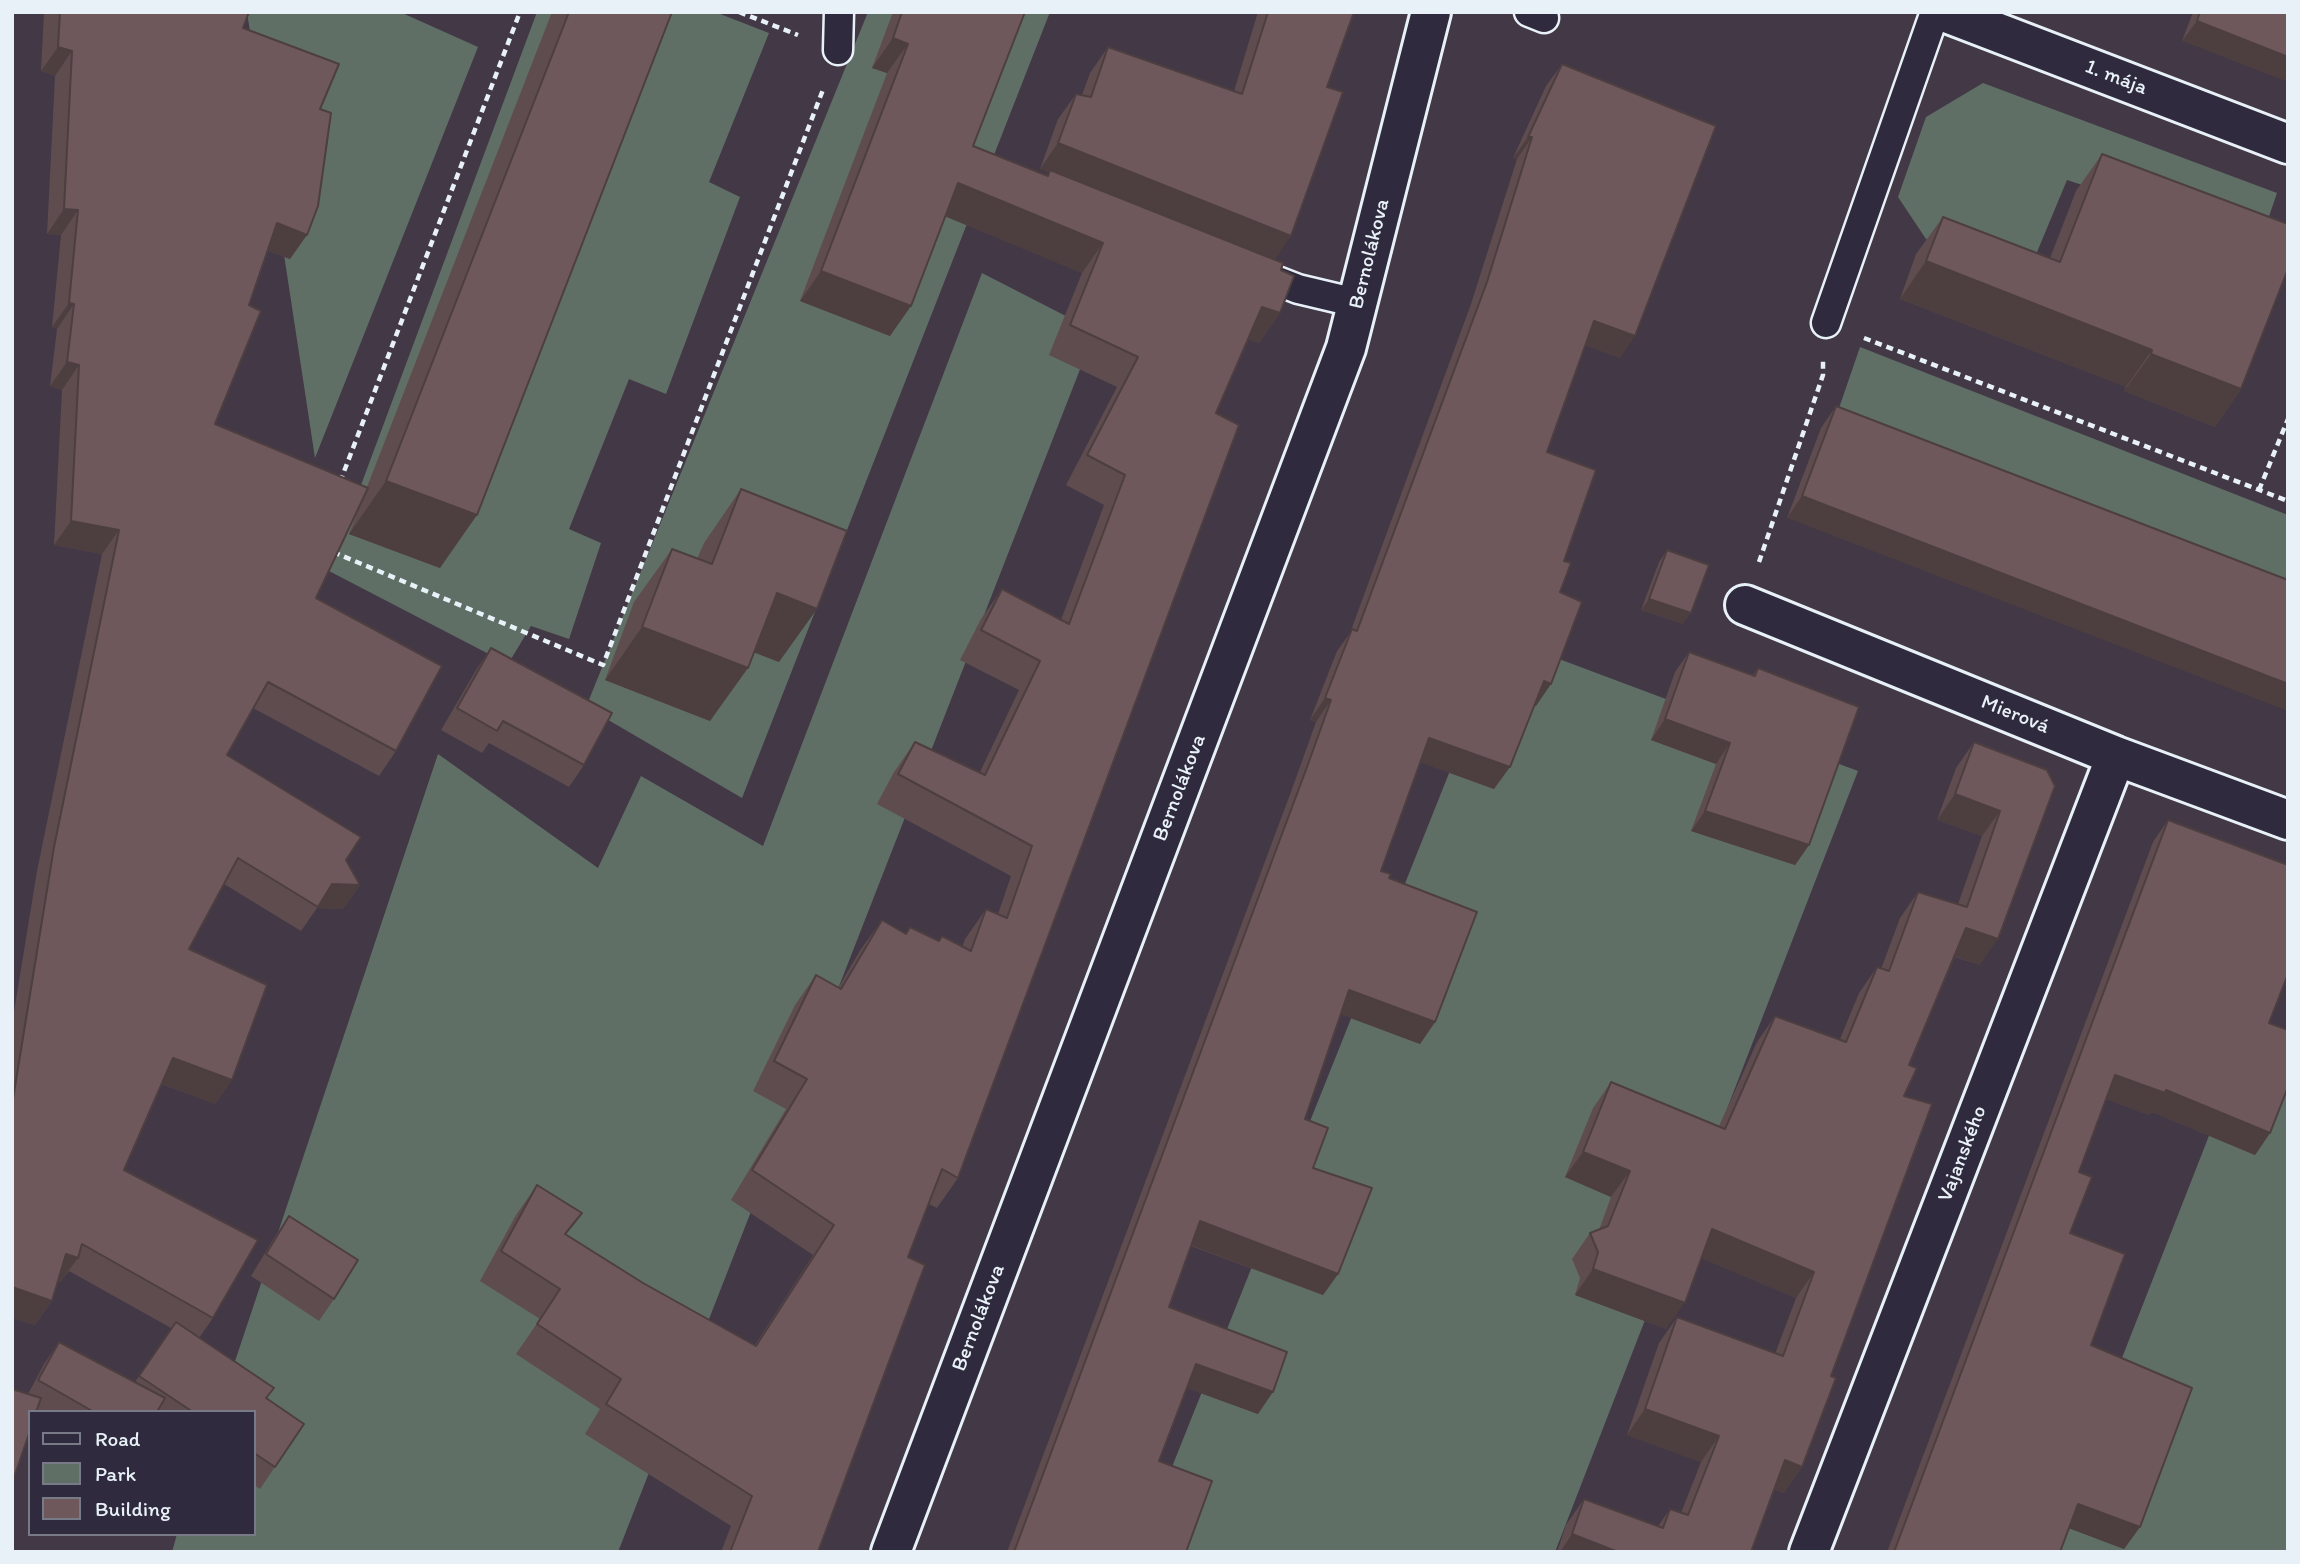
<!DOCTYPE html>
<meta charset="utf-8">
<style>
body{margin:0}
#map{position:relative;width:2300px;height:1564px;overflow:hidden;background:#423846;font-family:Itim,sans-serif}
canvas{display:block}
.frame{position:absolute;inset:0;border:14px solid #e8f1f8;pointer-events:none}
.legend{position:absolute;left:28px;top:1410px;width:228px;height:126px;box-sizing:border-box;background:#2f2a3d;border:2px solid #797a88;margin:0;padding:9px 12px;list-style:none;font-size:21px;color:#e8f1f8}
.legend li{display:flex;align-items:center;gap:14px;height:35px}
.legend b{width:35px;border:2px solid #797a88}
</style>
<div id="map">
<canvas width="2300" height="1564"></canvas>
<div class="frame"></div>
<ul class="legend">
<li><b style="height:9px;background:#2f2a3d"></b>Road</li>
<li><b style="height:19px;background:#606f65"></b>Park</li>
<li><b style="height:19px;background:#6e585c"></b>Building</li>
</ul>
</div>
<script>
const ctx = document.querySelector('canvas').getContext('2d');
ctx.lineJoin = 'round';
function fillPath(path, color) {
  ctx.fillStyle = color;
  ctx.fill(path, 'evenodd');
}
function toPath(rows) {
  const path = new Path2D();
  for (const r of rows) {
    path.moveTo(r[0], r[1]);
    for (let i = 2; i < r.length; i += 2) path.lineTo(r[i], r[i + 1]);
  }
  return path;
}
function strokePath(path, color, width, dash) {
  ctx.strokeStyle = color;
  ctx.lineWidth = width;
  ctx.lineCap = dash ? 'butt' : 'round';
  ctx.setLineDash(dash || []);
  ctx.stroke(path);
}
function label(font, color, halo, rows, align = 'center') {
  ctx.font = font + ' Itim,sans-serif';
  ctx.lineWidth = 7;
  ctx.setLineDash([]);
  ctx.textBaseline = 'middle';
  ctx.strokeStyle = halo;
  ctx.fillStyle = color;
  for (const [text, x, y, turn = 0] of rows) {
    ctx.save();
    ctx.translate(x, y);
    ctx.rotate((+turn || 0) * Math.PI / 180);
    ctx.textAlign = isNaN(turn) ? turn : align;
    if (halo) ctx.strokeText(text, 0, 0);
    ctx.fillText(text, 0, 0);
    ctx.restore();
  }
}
fillPath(toPath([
 [247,12,400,12,478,47,315,458],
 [537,12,715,12,769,33,709,182,740,197,666,394,629,379,569,529,601,543,569,639,531,626,508,664,329,571],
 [868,12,1050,12,742,798,586,707],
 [1983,83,2277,193,2260,243,2067,180,2025,281,1926,239,1898,197,1926,117],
 [982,273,1095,331,618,1552,172,1552,177,1534,254,1534,254,1412,218,1412,438,754,598,868,641,776,763,846],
 [1860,347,2288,515,2288,591,1838,411],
 [1503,638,1858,771,1555,1552,1138,1552],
 [2241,1054,2288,1073,2288,1552,2046,1552]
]), '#606f65');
const lane = toPath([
 [1529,12,1544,18],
 [838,50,839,12],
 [1257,273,1298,289,1357,303],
 [1826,323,1935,12]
]);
const street = toPath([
 [1944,12,2288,144],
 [1745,605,2116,756,2288,820],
 [891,1552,1346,348,1431,12],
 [1809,1552,2116,756]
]);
strokePath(lane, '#e8f1f8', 33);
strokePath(street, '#e8f1f8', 44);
strokePath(toPath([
 [739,12,798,35],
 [1864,338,2288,501],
 [340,482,520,12],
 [2259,490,2288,419],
 [333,552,603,665,824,87],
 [1759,562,1823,375,1823,361]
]), '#e8f1f8', 4.5, [7, 5]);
strokePath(lane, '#2f2a3d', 28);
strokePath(street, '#2f2a3d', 38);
fillPath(toPath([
 [44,12,249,12,243,28,320,109,290,259,268,251,249,305,215,424,367,487,552,12,672,12,440,568,349,534,362,500,316,598,396,751,379,776,253,708,227,755,346,860,360,885,343,909,317,908,301,931,224,884,189,949,232,1080,215,1104,161,1084,124,1170,213,1318,199,1338,266,1398,304,1424,260,1489,254,1485,254,1412,40,1412,37,1410,28,1394,44,1364,59,1342,135,1382,171,1328,69,1271,60,1282,58,1281,52,1301,35,1325,12,1318,12,1024,37,871,102,554,54,545,62,390,50,386,57,329,52,327,61,235,47,234,55,76,41,71],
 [893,12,1025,12,973,146,1046,176,1049,172,1040,169,1058,119,1076,94,1082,95,1090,73,1108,47,1234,91,1258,12,1354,12,1327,87,1275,260,1281,270,1280,313,1259,343,1248,339,1216,413,958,1178,937,1208,929,1204,908,1257,818,1552,721,1552,731,1526,585,1434,600,1409,516,1354,540,1319,480,1281,516,1215,537,1185,567,1235,643,1283,755,1345,813,1255,731,1200,786,1109,753,1091,795,1005,816,975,838,988,861,949,882,920,905,934,910,927,938,941,942,936,962,947,965,939,986,909,998,914,1011,876,877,804,894,772,915,742,980,772,1019,690,960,660,981,619,1002,589,1061,620,1104,505,1066,485,1117,387,1049,355,1082,273,945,216,890,336,800,301,887,73,872,68],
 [2193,12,2288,12,2182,41],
 [1562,64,1620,358,1585,345,1547,452,1564,561,1560,592,1536,706,1535,705,1494,789,1420,762,1381,871,1389,878,1435,1022,1420,1044,1341,1014,1305,1119,1313,1168,1338,1274,1323,1295,1191,1246,1169,1307,1258,1414,1187,1388,1159,1461,1186,1552,1007,1552,1292,789,1316,722,1310,720,1337,651,1350,633,1471,304,1517,159,1513,158,1546,86],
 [2102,154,2241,389,2215,427,2124,391,2126,387,1900,299,1916,254,1943,217,2050,258,2076,191],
 [1836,406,2288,580,1787,518,1821,428],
 [741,489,779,662,754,652,710,721,605,680,634,602,672,549,697,559,704,543],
 [1667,550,1683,624,1641,610,1659,562],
 [491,648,584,765,569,787,489,743,482,753,441,730,476,670],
 [1689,652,1753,675,1758,668,1809,845,1795,865,1691,831,1716,764,1651,740,1675,672],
 [1974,742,2047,770,1980,965,1955,957,1909,1065,1904,1096,1831,1376,1802,1467,1784,1493,1774,1489,1751,1552,1557,1552,1566,1525,1584,1499,1658,1526,1670,1509,1681,1513,1701,1462,1627,1435,1659,1343,1677,1317,1775,1354,1796,1298,1701,1258,1666,1329,1575,1295,1580,1278,1572,1259,1590,1233,1599,1230,1611,1197,1565,1177,1593,1108,1611,1082,1719,1126,1757,1042,1775,1016,1840,1039,1859,993,1877,967,1881,969,1900,918,1918,892,1958,904,1982,836,1937,820,1956,768],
 [2168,820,2269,1023,2270,1133,2255,1155,2152,1112,2149,1115,2106,1099,2079,1172,2070,1233,2091,1345,2140,1527,2124,1549,2069,1528,2060,1552,1887,1552,2153,842],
 [289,1216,334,1299,319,1321,251,1276,274,1238]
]), '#5f4c4f');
fillPath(toPath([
 [2197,21,2288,57,2288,82,2182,41],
 [893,38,908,44,887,73,872,68],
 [58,47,72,51,55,76,41,71],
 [1528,137,1532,137,1517,159,1513,158],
 [1058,143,1291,236,1274,261,1040,169],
 [958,183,1103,243,1082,273,937,213],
 [64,209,78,210,61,235,47,234],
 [277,223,307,235,290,259,260,248],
 [1926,261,2152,350,2126,387,1900,299],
 [821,271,911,306,890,336,800,301],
 [69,303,74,304,57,329,52,327],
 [1262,307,1280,313,1259,343,1241,336],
 [1594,321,1635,336,1620,358,1579,343],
 [2151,354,2241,389,2215,427,2124,391],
 [67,362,79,365,62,390,50,386],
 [386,481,477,515,440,568,349,534],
 [1802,496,2288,684,2288,711,1787,518],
 [71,521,119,530,102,554,54,545],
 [777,593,817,609,779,662,740,647],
 [1649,599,1691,613,1683,624,1641,610],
 [642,627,748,668,710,721,605,680],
 [1544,681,1551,684,1536,706,1529,703],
 [1325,698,1331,700,1316,722,1310,720],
 [1665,719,1730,743,1716,764,1651,740],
 [1429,738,1510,767,1494,789,1414,760],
 [1955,794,2000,811,1982,836,1937,820],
 [1705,811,1809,845,1795,865,1691,831],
 [332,884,360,885,343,909,317,908],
 [1966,928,1998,939,1980,965,1948,954],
 [1349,990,1435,1022,1420,1044,1334,1012],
 [173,1058,232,1080,215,1104,156,1082],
 [2115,1075,2166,1090,2270,1133,2255,1155,2152,1112,2149,1115,2100,1097],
 [1583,1152,1630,1171,1611,1197,1565,1177],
 [1200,1221,1338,1274,1323,1295,1185,1243],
 [1712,1229,1814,1272,1796,1298,1693,1255],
 [66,1254,78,1258,60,1282,49,1278],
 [1593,1269,1685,1303,1666,1329,1575,1295],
 [12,1287,52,1301,35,1325,12,1318],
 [1196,1364,1273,1392,1258,1414,1181,1386],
 [1645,1409,1719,1436,1701,1462,1627,1435],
 [1785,1460,1802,1467,1784,1493,1767,1486],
 [2078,1504,2140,1527,2124,1549,2063,1526],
 [1572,1534,1618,1552,1560,1552]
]), '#4d3e40');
const building = toPath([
 [60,12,249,12,243,28,339,64,320,109,331,113,318,206,307,235,277,223,249,305,261,311,215,424,368,488,316,598,442,666,396,751,268,682,227,755,361,837,346,860,360,885,332,884,318,907,238,858,189,949,267,985,232,1080,173,1058,124,1170,258,1240,213,1318,82,1244,78,1258,66,1254,52,1301,12,1287,12,1105,54,847,119,530,71,521,79,365,67,362,74,304,69,303,78,210,64,209,72,51,58,47,60,12],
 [569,12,672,12,477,515,386,481,569,12],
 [902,12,1025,12,973,146,1048,176,1050,170,1283,263,1281,270,1294,276,1280,313,1262,307,1216,413,1239,425,958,1178,942,1169,908,1257,925,1265,818,1552,730,1552,752,1496,606,1404,621,1379,537,1324,560,1289,501,1251,537,1185,582,1213,565,1234,643,1283,756,1346,834,1225,752,1170,807,1079,774,1061,816,975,841,989,882,920,906,934,910,927,939,941,942,936,971,951,986,909,1007,918,1032,846,898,774,915,742,985,775,1040,661,981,630,1002,589,1069,624,1125,475,1087,455,1138,357,1070,325,1103,243,958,183,911,306,821,271,908,44,893,38,902,12],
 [1268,12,1354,12,1327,87,1343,92,1291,236,1058,143,1076,94,1091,97,1108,47,1242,94,1268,12],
 [2200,12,2288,12,2288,57,2197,21,2200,12],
 [1562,64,1716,126,1635,336,1594,321,1547,452,1596,470,1564,561,1571,563,1560,592,1582,602,1551,684,1544,681,1510,767,1429,738,1381,871,1391,874,1389,878,1477,912,1435,1022,1349,990,1305,1119,1328,1128,1313,1168,1372,1188,1338,1274,1200,1221,1169,1307,1287,1352,1273,1392,1196,1364,1159,1461,1212,1481,1186,1552,1014,1552,1307,767,1331,700,1325,698,1352,629,1357,631,1487,282,1532,137,1528,137,1562,64],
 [2102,154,2288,224,2288,269,2241,389,2151,354,2152,350,1926,261,1943,217,2060,262,2102,154],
 [1836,406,2288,580,2288,684,1802,496,1836,406],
 [741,489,847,531,817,609,777,593,748,668,642,627,672,549,712,564,741,489],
 [1667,550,1709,565,1691,613,1649,599,1667,550],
 [491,648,612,713,584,765,503,721,497,731,457,708,491,648],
 [1689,652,1755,676,1758,668,1859,707,1809,845,1705,811,1730,743,1665,719,1689,652],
 [1974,742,2047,770,2055,786,1998,939,1966,928,1909,1065,1917,1068,1904,1096,1932,1104,1831,1376,1836,1378,1802,1467,1785,1460,1751,1552,1618,1552,1572,1534,1584,1499,1663,1528,1670,1509,1688,1515,1719,1436,1645,1409,1677,1317,1783,1356,1814,1272,1712,1229,1685,1303,1593,1269,1598,1252,1590,1233,1608,1226,1630,1171,1583,1152,1611,1082,1725,1129,1775,1016,1846,1042,1877,967,1889,971,1918,892,1967,907,2000,811,1955,794,1974,742],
 [2168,820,2288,865,2288,974,2269,1023,2288,1030,2288,1087,2270,1133,2166,1090,2165,1093,2115,1075,2079,1172,2092,1177,2070,1233,2125,1254,2091,1345,2192,1388,2140,1527,2078,1504,2060,1552,1894,1552,2168,820],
 [289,1216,358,1260,334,1299,266,1254,289,1216],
 [176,1322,274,1388,266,1398,304,1424,275,1467,254,1453,254,1412,193,1412,139,1376,176,1322],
 [59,1342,165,1398,157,1412,94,1412,38,1380,59,1342],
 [12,1389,41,1398,36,1412,30,1412,30,1431,12,1483,12,1389]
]);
fillPath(building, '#6e585c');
strokePath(building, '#4d3e40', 2);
label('21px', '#e8f1f8', '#2f2a3d', [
 ["1. mája",2116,78,21],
 ["Bernolákova",1370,254,-76],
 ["Mierová",2015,715,22],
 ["Bernolákova",1180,788,-69],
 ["Vajanského",1963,1154,-69],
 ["Bernolákova",979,1318,-69]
]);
</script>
